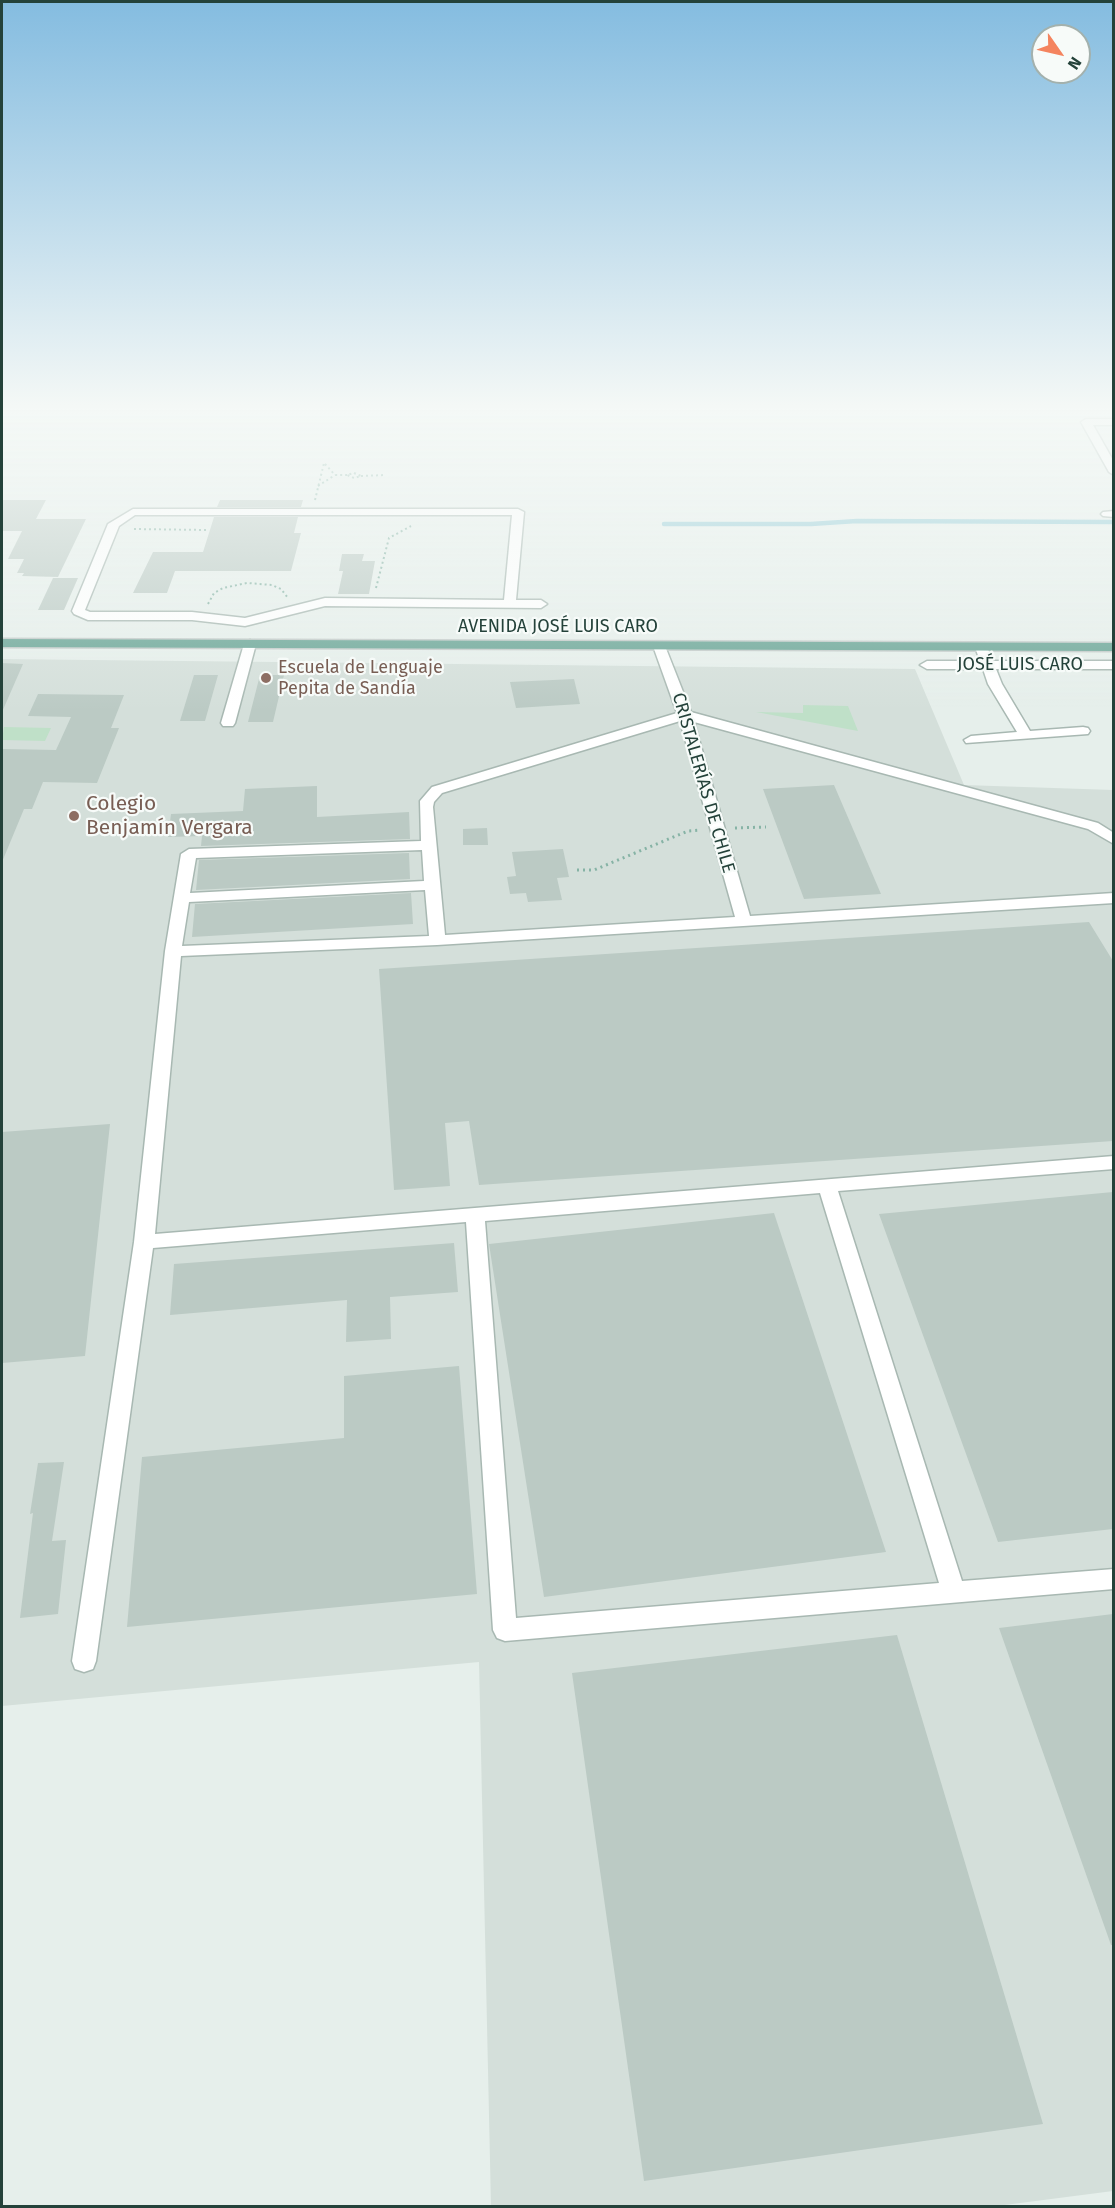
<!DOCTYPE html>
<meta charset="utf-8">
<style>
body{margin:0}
#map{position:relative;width:1115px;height:2208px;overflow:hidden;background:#e6efeb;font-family:"Fira Sans",sans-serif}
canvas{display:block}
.frame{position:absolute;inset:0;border:3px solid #24423a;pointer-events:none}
.north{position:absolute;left:1031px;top:24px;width:60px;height:60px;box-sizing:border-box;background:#f7fbf9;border:2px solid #a3b1ad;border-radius:50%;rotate:124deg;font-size:16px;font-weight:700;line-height:24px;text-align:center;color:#24423a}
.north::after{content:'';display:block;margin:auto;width:21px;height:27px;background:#f4845f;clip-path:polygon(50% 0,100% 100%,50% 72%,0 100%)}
</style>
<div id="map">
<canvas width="1115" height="2208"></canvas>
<div class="frame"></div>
<div class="north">N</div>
</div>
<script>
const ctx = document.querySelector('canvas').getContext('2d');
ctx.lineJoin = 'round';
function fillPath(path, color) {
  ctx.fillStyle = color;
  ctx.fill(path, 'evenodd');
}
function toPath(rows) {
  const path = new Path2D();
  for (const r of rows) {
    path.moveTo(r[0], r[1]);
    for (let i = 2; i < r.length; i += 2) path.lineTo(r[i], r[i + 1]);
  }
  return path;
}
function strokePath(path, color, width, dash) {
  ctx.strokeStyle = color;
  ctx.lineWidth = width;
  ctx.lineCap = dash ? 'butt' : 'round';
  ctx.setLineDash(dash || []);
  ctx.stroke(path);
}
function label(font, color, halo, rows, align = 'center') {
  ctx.font = font + ' "Fira Sans",sans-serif';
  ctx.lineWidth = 4.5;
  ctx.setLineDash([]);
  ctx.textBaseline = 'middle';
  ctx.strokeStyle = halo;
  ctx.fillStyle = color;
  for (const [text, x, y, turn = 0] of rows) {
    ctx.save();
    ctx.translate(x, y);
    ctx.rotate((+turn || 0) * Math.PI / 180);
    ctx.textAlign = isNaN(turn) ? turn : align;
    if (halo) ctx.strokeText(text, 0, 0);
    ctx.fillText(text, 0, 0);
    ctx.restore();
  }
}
fillPath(toPath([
 [2,659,915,669,964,785,1113,790,1113,2191,997,2206,491,2206,479,1662,2,1706]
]), '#d4dfda');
fillPath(toPath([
 [803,705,848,706,858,731,756,712,803,713],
 [4,727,51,728,45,741,2,740]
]), '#bfe0c8');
strokePath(toPath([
 [664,524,811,524,857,521,1114,522]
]), '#8ec9d4', 4.5);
fillPath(toPath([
 [2,500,46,500,36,519,86,519,58,577,22,576,24,573,17,573,24,559,8,559,22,531,2,531],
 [220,500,303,500,301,507,217,507],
 [214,517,298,517,294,533,301,533,291,571,175,571,167,593,133,593,153,552,203,552],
 [342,554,364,554,362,561,375,561,369,594,338,594,343,571,339,571],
 [53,578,78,578,64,610,38,610],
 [2,663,23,664,2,712],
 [194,675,218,675,205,721,180,721],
 [260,675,284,675,273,722,248,722],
 [574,679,580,704,516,708,510,682],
 [38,694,124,695,111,728,119,728,97,783,43,782,32,809,24,809,2,862,2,749,56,750,71,717,28,716],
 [834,785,881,894,804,899,763,789],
 [317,786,317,817,409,812,410,839,201,846,202,836,168,837,171,814,243,811,245,789],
 [487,828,488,845,463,845,463,829],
 [563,849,569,877,557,878,562,900,528,902,526,893,510,894,507,877,516,876,512,852],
 [409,853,410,879,196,890,199,860],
 [411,893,413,924,192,937,195,904],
 [1089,922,1113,961,1113,1141,479,1185,469,1121,445,1123,450,1186,394,1190,379,969],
 [110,1124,85,1356,2,1363,2,1132],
 [1113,1192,1113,1529,998,1542,879,1214],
 [774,1213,886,1552,544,1597,489,1244],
 [454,1243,458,1292,390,1297,391,1339,346,1342,347,1300,170,1315,174,1264],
 [459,1366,477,1594,127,1627,142,1457,344,1438,344,1376],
 [64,1462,52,1541,66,1540,58,1614,20,1618,33,1513,30,1514,38,1463],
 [1113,1614,1113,1945,1111,1945,999,1628],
 [897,1635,1043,2124,644,2181,572,1673]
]), '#bbcac4');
const minor = toPath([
 [1086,419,1114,419,1114,425,1093,425,1114,462,1114,475,1109,472,1081,422,1086,419],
 [133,509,518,509,524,512,516,600,541,600,547,604,541,608,325,606,245,626,192,620,88,620,74,614,72,611,108,524,133,509],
 [135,515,512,515,504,600,325,598,245,618,192,612,90,612,85,610,119,526,135,515],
 [1114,511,1114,517,1103,516,1101,514,1103,512,1114,511],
 [250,640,256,644,235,723,233,726,223,726,221,723,244,644,250,640],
 [659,642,665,646,691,712,1098,823,1114,833,1114,844,1088,829,694,722,750,916,1114,893,1114,903,437,945,181,956,155,1234,1114,1156,1114,1169,838,1191,962,1581,1114,1569,1114,1589,505,1641,497,1638,493,1630,466,1222,153,1248,96,1661,93,1669,84,1672,75,1669,72,1661,134,1242,165,951,181,854,189,849,421,841,420,801,432,787,677,713,653,646,659,642],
 [680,721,735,917,445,935,433,807,434,802,442,793,680,721],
 [422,850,424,881,190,893,196,858,422,850],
 [425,890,429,936,182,946,189,902,425,890],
 [820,1193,939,1583,516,1618,485,1221,820,1193],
 [981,643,987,647,993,661,1114,661,1114,669,996,669,1002,684,1030,731,1083,727,1088,728,1090,731,1088,734,966,743,964,740,971,736,1017,732,988,684,983,669,927,669,920,665,927,661,980,661,975,647,981,643]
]);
const major = toPath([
 [2,639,1114,643,1114,651,2,647,2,639]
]);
strokePath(minor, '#a8b8b2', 3);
strokePath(major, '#c2cac8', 3);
strokePath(toPath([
 [325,464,335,475,347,475],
 [354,473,361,476,354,478,347,475,354,473],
 [361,476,386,475],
 [318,486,335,475],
 [315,500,324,463],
 [134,529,206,530],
 [376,588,389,538,411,526],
 [208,604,214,593,223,588,247,583,272,585,281,589,288,598]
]), '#86b3a5', 2, [2, 3]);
strokePath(toPath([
 [735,828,766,827],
 [577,870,594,870,688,831,701,830]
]), '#86b3a5', 3, [2, 4]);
fillPath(minor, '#fff');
fillPath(major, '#6aa596');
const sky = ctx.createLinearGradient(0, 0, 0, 711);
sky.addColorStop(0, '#84bce0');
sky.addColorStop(0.57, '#f4f8f6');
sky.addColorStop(1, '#f4f8f600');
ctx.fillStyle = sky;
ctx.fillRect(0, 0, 1115, 711);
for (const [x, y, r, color] of [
 [266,678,6,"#8d6e63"],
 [74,816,6,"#8d6e63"]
]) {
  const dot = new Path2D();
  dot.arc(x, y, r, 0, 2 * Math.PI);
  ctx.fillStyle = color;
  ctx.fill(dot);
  strokePath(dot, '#f7fbf9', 2);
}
label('18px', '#24423a', '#f7fbf9', [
 ["AVENIDA JOSÉ LUIS CARO",558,627],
 ["JOSÉ LUIS CARO",1020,665],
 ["CRISTALERÍAS DE CHILE",703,783,74]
]);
label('18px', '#785e54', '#f7fbf9', [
 ["Escuela de Lenguaje",278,668],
 ["Pepita de Sandía",278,689]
], 'left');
label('21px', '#785e54', '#f7fbf9', [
 ["Colegio",86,804],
 ["Benjamín Vergara",86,828]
], 'left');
</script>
